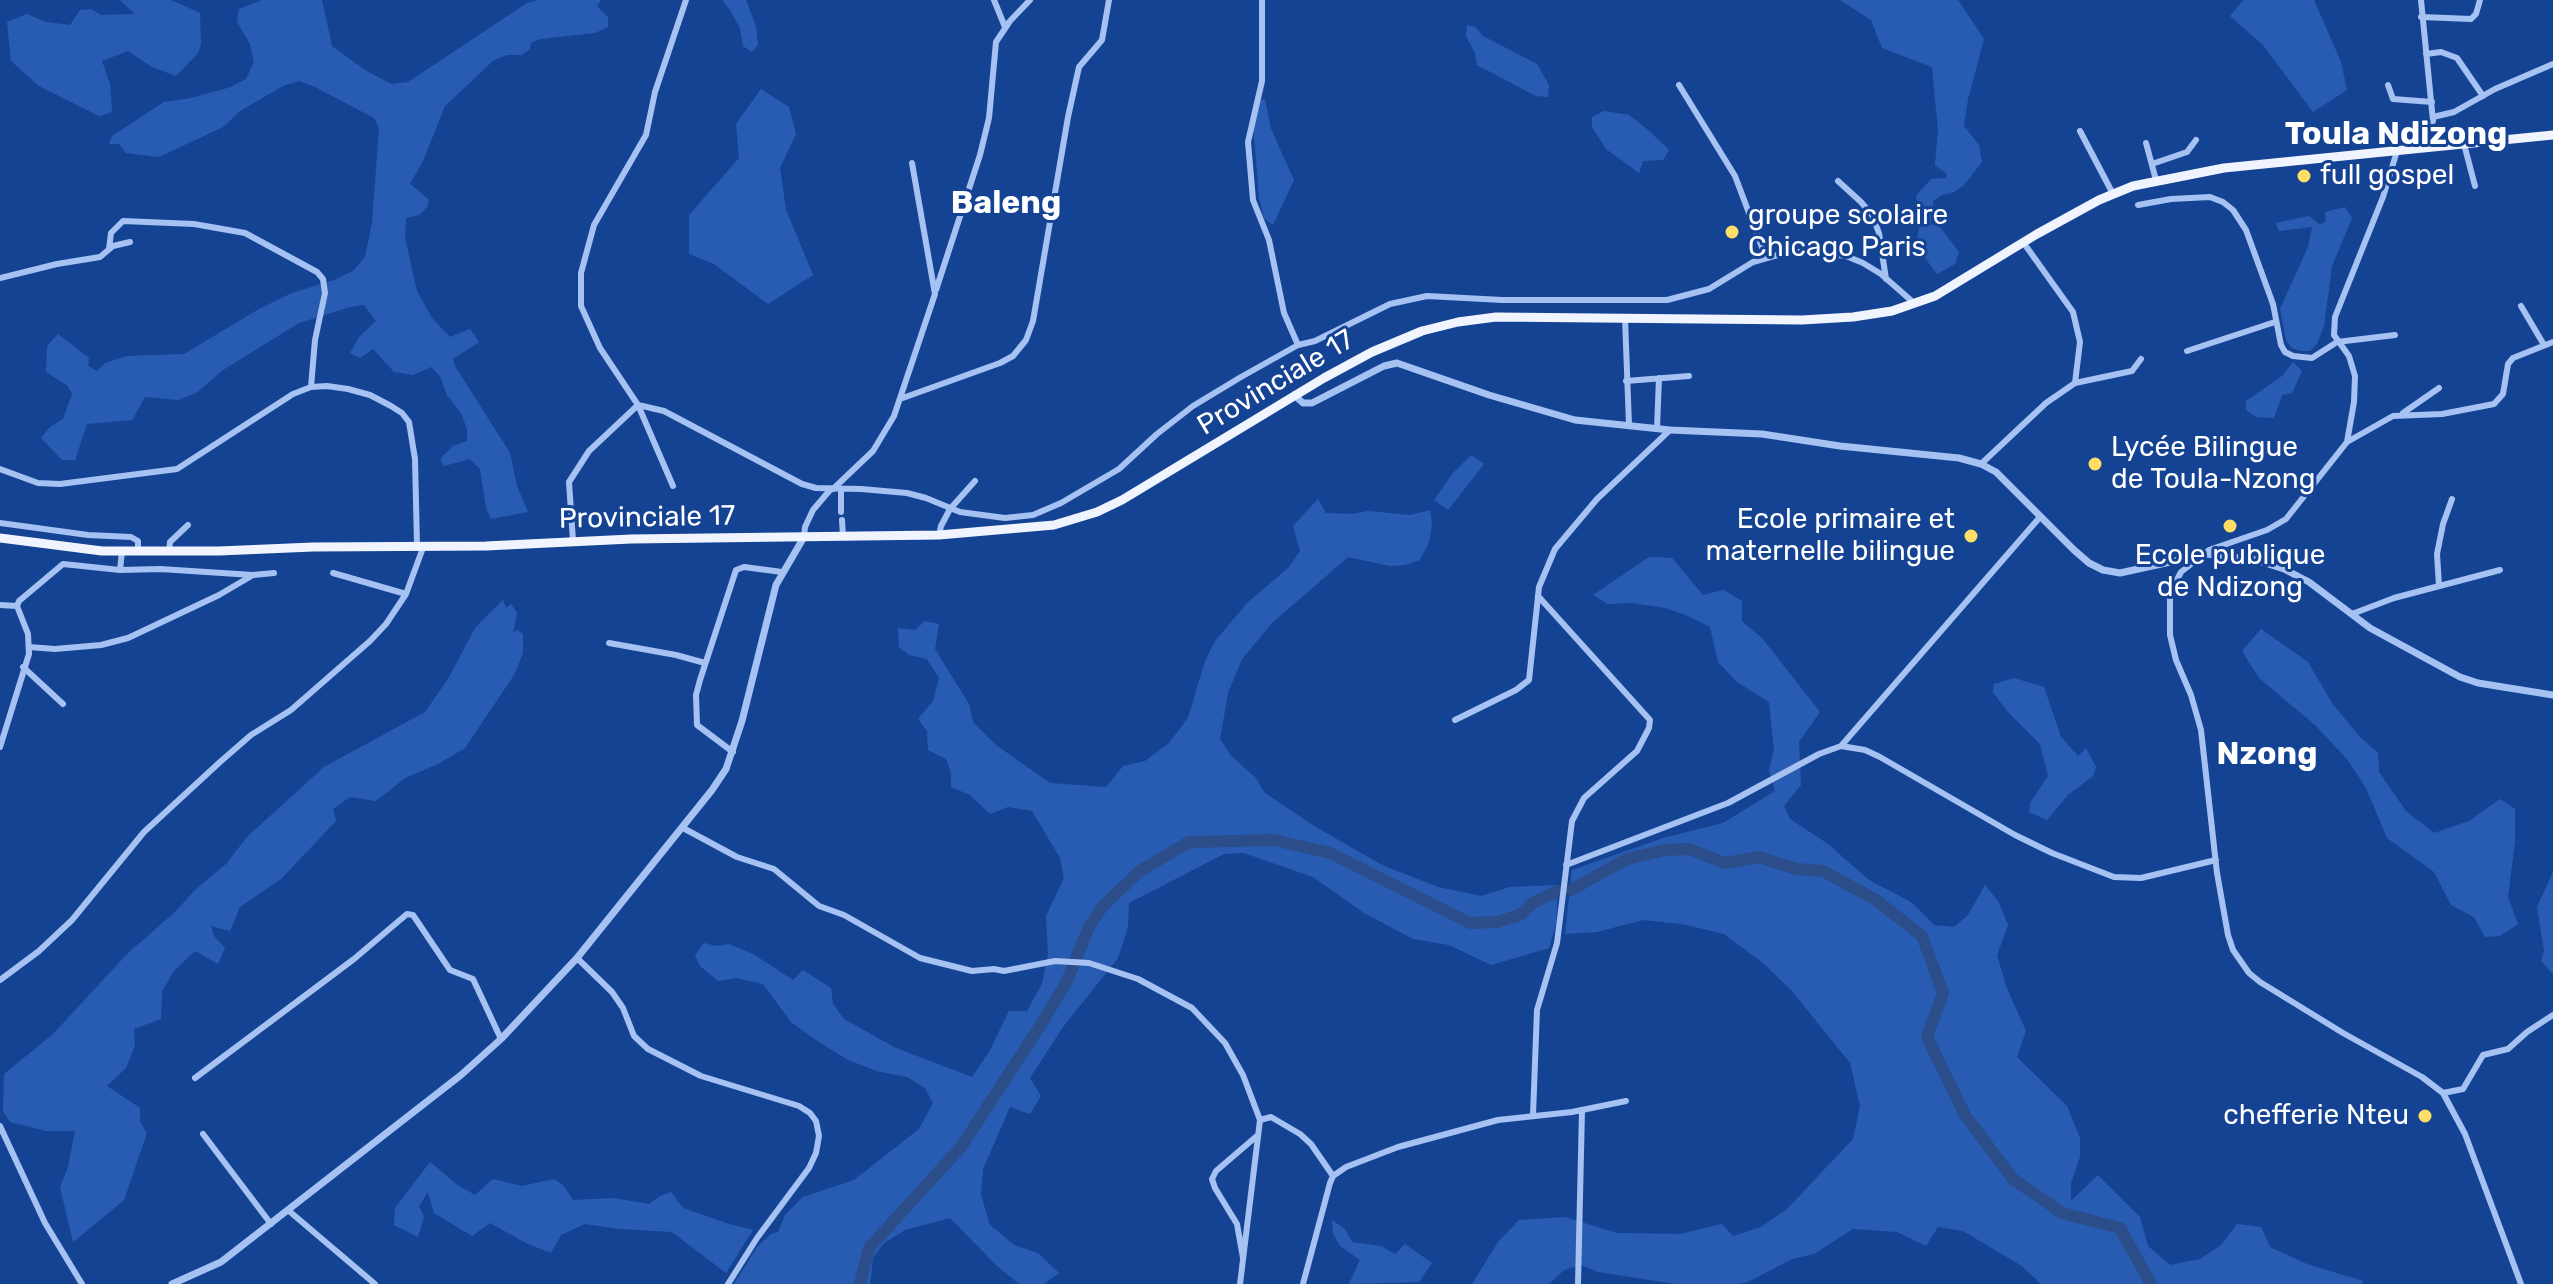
<!DOCTYPE html>
<meta charset="utf-8">
<style>
body{margin:0}
canvas{display:block;background:#154394}
</style>
<canvas width="2553" height="1284"></canvas>
<script>
const ctx = document.querySelector('canvas').getContext('2d');
ctx.lineJoin = 'round';
function fillPath(path, color) {
  ctx.fillStyle = color;
  ctx.fill(path, 'evenodd');
}
function toPath(rows) {
  const path = new Path2D();
  for (const r of rows) {
    path.moveTo(r[0], r[1]);
    for (let i = 2; i < r.length; i += 2) path.lineTo(r[i], r[i + 1]);
  }
  return path;
}
function strokePath(path, color, width, dash) {
  ctx.strokeStyle = color;
  ctx.lineWidth = width;
  ctx.lineCap = dash ? 'butt' : 'round';
  ctx.setLineDash(dash || []);
  ctx.stroke(path);
}
function label(font, color, halo, rows, align = 'center') {
  ctx.font = font + ' Rubik,sans-serif';
  ctx.lineWidth = 6;
  ctx.setLineDash([]);
  ctx.textBaseline = 'middle';
  ctx.strokeStyle = halo;
  ctx.fillStyle = color;
  for (const [text, x, y, turn = 0] of rows) {
    ctx.save();
    ctx.translate(x, y);
    ctx.rotate((+turn || 0) * Math.PI / 180);
    ctx.textAlign = isNaN(turn) ? turn : align;
    if (halo) ctx.strokeText(text, 0, 0);
    ctx.fillText(text, 0, 0);
    ctx.restore();
  }
}
fillPath(toPath([
 [120,0,171,0,200,13,201,44,198,53,176,76,152,67,128,51,102,61,110,84,112,112,99,116,39,86,11,61,7,22,27,14,46,22,70,25,80,10,91,9,101,15,135,14],
 [262,0,322,0,332,46,365,70,391,84,408,82,527,3,538,0,601,0,597,6,608,17,608,27,595,33,540,39,531,43,530,49,522,55,507,55,494,60,445,106,423,161,410,184,429,200,427,207,419,215,406,218,405,238,417,291,432,318,450,337,470,329,479,342,453,359,455,366,510,453,517,486,528,512,491,519,486,508,480,469,470,459,444,466,440,459,453,446,467,441,467,429,461,413,447,395,440,376,431,367,413,375,394,372,373,349,360,358,350,353,359,337,376,321,364,305,350,307,299,323,223,370,196,393,178,400,145,397,132,420,87,424,75,460,62,460,41,438,50,427,63,419,72,394,68,386,46,372,47,346,58,334,89,358,88,366,97,371,105,363,127,356,184,354,259,309,292,293,334,280,353,271,365,257,372,223,379,128,374,118,315,87,299,81,283,86,240,111,223,127,159,157,126,153,119,144,109,144,112,136,164,102,191,98,231,87,246,79,254,62,250,44,237,22,239,9],
 [722,0,746,0,756,26,758,45,752,52,743,46,740,28,730,10],
 [1840,0,1958,0,1984,39,1968,99,1964,126,1979,145,1982,162,1964,185,1954,192,1942,195,1933,201,1934,214,1930,224,1940,227,1959,252,1955,264,1937,274,1925,258,1917,238,1921,221,1916,196,1931,179,1946,178,1947,174,1935,165,1938,131,1932,67,1882,48,1871,20],
 [2243,0,2314,0,2341,62,2347,90,2313,112,2263,45,2230,16],
 [1467,25,1475,27,1483,36,1537,64,1549,85,1548,97,1536,96,1477,65,1475,53,1466,36],
 [761,89,789,107,796,134,780,168,786,210,813,275,768,304,714,264,689,254,689,215,739,158,736,124],
 [1265,99,1271,129,1294,180,1273,225,1264,218,1259,198,1253,122,1258,101],
 [1604,111,1629,115,1648,130,1669,150,1663,160,1643,161,1639,173,1606,149,1592,127,1592,117],
 [2345,207,2352,218,2332,266,2324,326,2317,344,2310,351,2301,351,2292,348,2286,340,2280,309,2308,247,2312,227,2279,231,2276,223,2309,216,2320,225,2326,221,2325,212],
 [2293,362,2302,371,2292,393,2282,395,2274,418,2256,417,2246,410,2246,401,2282,376],
 [1471,455,1484,464,1448,510,1434,500,1453,473],
 [1318,499,1326,513,1352,514,1368,511,1410,515,1430,510,1432,525,1429,542,1420,560,1405,565,1390,566,1348,557,1272,623,1242,659,1228,693,1220,739,1232,757,1255,777,1265,793,1314,826,1382,865,1438,887,1481,896,1510,887,1558,885,1556,924,1549,948,1491,965,1449,945,1413,939,1364,913,1313,877,1244,853,1224,854,1129,903,1128,927,1118,958,1063,1027,1030,1078,1041,1096,1030,1114,1010,1107,983,1169,981,1195,990,1225,1014,1245,1038,1253,1059,1273,1044,1284,1019,1284,995,1264,950,1218,905,1230,883,1244,873,1258,870,1284,734,1284,757,1247,771,1234,778,1232,785,1215,803,1197,854,1180,919,1129,933,1103,925,1088,907,1077,877,1071,848,1060,816,1040,791,1022,763,984,736,978,718,981,700,966,695,955,704,943,716,946,729,944,753,954,793,980,803,970,831,988,833,1004,844,1019,896,1048,972,1077,989,1052,1009,1011,1027,1011,1042,984,1048,954,1046,916,1064,878,1060,858,1032,811,1008,807,990,814,970,795,951,787,951,773,946,759,928,750,927,731,918,719,933,701,939,678,927,659,909,655,899,647,898,628,915,630,925,621,939,624,935,649,969,704,973,722,996,745,1050,783,1106,787,1123,766,1145,761,1169,743,1188,718,1205,661,1215,641,1248,602,1289,567,1300,551,1293,526],
 [1649,557,1672,558,1703,595,1723,590,1742,601,1742,621,1762,638,1820,712,1799,742,1801,785,1784,806,1790,819,1828,844,1869,880,1911,902,1934,925,1954,927,1968,915,1985,885,1998,901,2008,925,1997,955,2006,986,2026,1031,2017,1057,2067,1106,2080,1138,2080,1157,2071,1183,2071,1201,2098,1175,2140,1217,2148,1246,2170,1265,2200,1259,2221,1245,2237,1224,2261,1227,2270,1247,2307,1264,2363,1281,2362,1284,2041,1284,2022,1266,1963,1231,1938,1227,1926,1246,1897,1232,1853,1229,1814,1254,1792,1259,1748,1282,1738,1284,1676,1284,1598,1272,1581,1265,1564,1270,1549,1284,1472,1284,1498,1242,1519,1220,1565,1217,1617,1233,1680,1234,1722,1224,1733,1236,1761,1227,1787,1209,1853,1139,1860,1106,1850,1063,1792,991,1763,963,1724,934,1682,924,1643,920,1597,932,1565,934,1572,870,1663,838,1723,823,1775,791,1769,770,1774,750,1769,702,1737,682,1718,662,1710,627,1686,615,1665,608,1632,603,1608,604,1593,595],
 [503,600,506,608,511,604,517,613,513,633,517,630,523,634,523,653,514,675,465,748,438,764,405,778,376,801,350,797,333,809,336,821,281,879,240,907,230,931,211,926,214,936,225,948,218,964,195,951,174,971,162,991,161,1019,134,1029,135,1045,126,1068,107,1086,140,1108,140,1122,147,1133,124,1200,73,1242,60,1187,68,1167,75,1131,46,1131,10,1122,3,1111,4,1074,53,1034,129,952,174,913,196,889,226,864,247,837,324,767,425,712,448,679,475,628],
 [2261,629,2308,662,2332,703,2359,736,2378,753,2379,772,2406,811,2434,833,2469,821,2500,799,2515,809,2515,841,2508,897,2518,924,2500,936,2485,937,2474,917,2451,905,2434,872,2387,838,2366,788,2347,759,2316,726,2259,678,2242,651],
 [2014,678,2044,687,2061,737,2078,756,2086,748,2096,767,2093,776,2068,795,2047,820,2029,812,2030,803,2048,776,2040,744,2007,711,1993,692,1994,684],
 [2553,872,2553,974,2541,961,2544,951,2537,907],
 [430,1162,456,1184,475,1195,493,1179,522,1186,554,1179,563,1185,573,1200,614,1198,649,1204,660,1196,671,1192,683,1208,726,1223,753,1230,726,1273,672,1232,620,1229,585,1224,561,1235,551,1253,528,1244,490,1223,472,1236,434,1213,428,1192,419,1206,424,1217,418,1237,394,1225,395,1208],
 [1332,1220,1345,1229,1352,1242,1381,1246,1395,1254,1405,1244,1432,1263,1419,1282,1349,1284,1360,1260,1340,1246,1333,1234]
]), '#285cb3');
strokePath(toPath([
 [1571,890,1627,859,1665,850,1689,849,1725,863,1759,857,1796,869,1823,871,1876,900,1922,936,1943,993,1927,1037,1965,1115,2013,1179,2062,1213,2120,1228,2151,1284],
 [860,1284,869,1248,961,1147,1040,1026,1067,981,1088,929,1102,907,1140,871,1189,842,1274,840,1330,853,1470,923,1497,922,1520,915,1533,903,1558,891]
]), '#2b4d89', 12);
strokePath(toPath([
 [994,0,1005,27],
 [1262,0,1262,81,1248,142,1253,200,1269,240,1284,313,1298,345],
 [2421,17,2471,19,2476,14,2480,0],
 [2426,54,2441,52,2457,58,2483,96],
 [1679,85,1735,176,1766,258],
 [2388,85,2393,99,2432,102],
 [2433,117,2454,112,2495,89,2553,64],
 [2080,131,2113,194],
 [2146,143,2156,180],
 [2464,144,2475,186],
 [2418,148,2419,136,2433,121,2421,0],
 [2397,151,2383,197,2335,317,2334,335,2349,356,2355,376,2354,402,2347,442,2286,519,2267,530,2209,550,2181,572,2170,593,2170,635,2176,660,2191,695,2201,730,2217,873,2228,935,2233,950,2249,973,2260,982,2343,1033,2422,1077,2443,1093,2465,1134,2521,1284],
 [2152,164,2187,152,2196,140],
 [1838,181,1861,202,1872,215,1879,233,1886,279],
 [2138,205,2171,199,2210,197,2223,202,2233,210,2246,230,2273,304,2281,345,2285,352,2293,356,2312,358,2337,342,2395,335],
 [109,249,111,233,123,221,194,224,245,233,317,272,323,279,325,293,315,340,311,387],
 [0,278,57,264,100,257,113,246,130,242],
 [936,290,980,155,989,118,996,42,1010,21,1030,0],
 [2521,306,2544,345],
 [1625,318,1629,425],
 [2187,351,2275,322],
 [1626,381,1689,376],
 [2075,383,2132,371,2141,359],
 [900,399,1000,363,1013,356,1026,340,1033,321,1068,117,1079,67,1102,40,1109,0],
 [2403,413,2439,388],
 [1657,428,1659,378],
 [2347,442,2393,416,2442,414,2494,404,2503,394,2508,364,2513,358,2553,342],
 [1981,464,2046,403,2075,383,2080,342,2073,312,2023,242],
 [0,469,38,483,60,484,177,469,293,394,311,387,327,386,348,389,370,395,391,406,402,413,409,422,415,459,417,545],
 [673,486,638,405,600,348,581,306,581,273,594,225,646,135,655,92,686,0],
 [833,489,873,451,894,416,935,294,912,163],
 [841,489,841,512],
 [842,520,843,536],
 [0,523,88,535,131,537,138,541,138,552],
 [939,535,941,526,950,509,975,481],
 [804,537,805,527,813,510,830,490],
 [573,541,569,482,589,451,638,405,664,411,802,484,816,488,861,489,907,493,926,498,960,512,1005,518,1033,515,1061,503,1119,469,1157,434,1193,406,1241,377,1298,345,1315,341,1390,304,1427,296,1502,300,1667,300,1709,289,1753,262,1781,254,1808,251,1846,256,1863,263,1881,274,1914,303],
 [169,552,170,542,188,525],
 [120,570,160,569,253,575,274,573],
 [333,573,406,594],
 [2439,586,2437,554,2443,524,2452,499],
 [0,605,17,606],
 [2352,614,2394,598,2500,570],
 [609,643,676,655,705,663],
 [29,647,55,649,101,645,128,638,219,595,253,575],
 [23,667,63,704],
 [1455,720,1516,690,1529,680,1539,587,1555,549,1597,499,1670,430],
 [1841,746,2040,517],
 [0,747,29,654,28,634,17,606,19,601,63,564,120,570,122,551],
 [733,752,697,725,696,695,700,680,736,570,744,567,782,572],
 [683,828,737,857,774,869,819,906,844,915,920,958,972,971,994,969,1004,971,1055,961,1089,963,1138,979,1192,1008,1225,1043,1243,1075,1260,1120,1240,1284],
 [1566,865,1728,803,1819,754,1841,746,1865,750,1880,757,2015,835,2052,853,2114,877,2141,878,2216,860],
 [577,958,612,992,623,1008,634,1036,648,1049,701,1076,799,1106,810,1113,816,1121,819,1136,816,1153,809,1168,757,1238,728,1284],
 [0,980,39,951,72,920,144,832,220,762,251,735,291,710,370,641,386,624,406,594,424,545],
 [195,1078,354,959,407,914,413,915,450,970,473,979,501,1039],
 [2443,1093,2463,1089,2483,1055,2508,1049,2527,1032,2553,1015],
 [1533,1115,1537,1010,1557,943,1572,821,1584,798,1637,751,1649,728,1650,720,1538,596],
 [1260,1120,1271,1117,1300,1134,1311,1144,1333,1176],
 [0,1126,45,1223,82,1284],
 [203,1134,271,1224],
 [289,1211,375,1284],
 [1243,1258,1237,1224,1215,1188,1212,1179,1216,1171,1258,1135],
 [1303,1284,1330,1183,1333,1176,1346,1167,1398,1147,1498,1120,1572,1112,1626,1101],
 [1578,1284,1582,1110]
]), '#a5c2f2', 6);
strokePath(toPath([
 [1294,395,1303,403,1312,403,1384,366,1397,363,1489,395,1575,420,1670,430,1762,434,1840,446,1959,458,1981,464,1996,472,2074,550,2089,563,2103,570,2120,573,2207,554,2256,560,2284,569,2309,582,2370,628,2460,677,2478,683,2553,695],
 [172,1284,221,1262,461,1075,501,1039,577,958,712,790,726,769,742,721,776,585,804,537]
]), '#a5c2f2', 7);
strokePath(toPath([
 [0,538,102,551,219,551,313,547,486,546,631,539,939,535,1054,525,1097,512,1122,500,1324,378,1372,352,1422,331,1458,322,1496,317,1802,320,1853,317,1892,311,1935,296,2037,234,2099,200,2133,186,2224,168,2553,135]
]), '#eff4ff', 9);
for (const [x, y, r, color] of [
 [2304,176,8,"#ffde65"],
 [1732,232,8,"#ffde65"],
 [2095,464,8,"#ffde65"],
 [2230,526,8,"#ffde65"],
 [1971,536,8,"#ffde65"],
 [2425,1116,8,"#ffde65"]
]) {
  const dot = new Path2D();
  dot.arc(x, y, r, 0, 2 * Math.PI);
  ctx.fillStyle = color;
  ctx.fill(dot);
  strokePath(dot, '#154394', 3);
}
label('28px', '#fff', '#154394', [
 ["full gospel",2320,176],
 ["groupe scolaire",1748,216],
 ["Chicago Paris",1748,248],
 ["Lycée Bilingue",2111,448],
 ["de Toula-Nzong",2111,480],
 ["Ecole primaire et",1955,520,"right"],
 ["maternelle bilingue",1955,552,"right"],
 ["Ecole publique",2230,556,"center"],
 ["de Ndizong",2230,588,"center"],
 ["chefferie Nteu",2409,1116,"right"]
], 'left');
label('28px', '#fff', '#154394', [
 ["Provinciale 17",1276,383,-31],
 ["Provinciale 17",647,518,-1]
]);
label('bold 32px', '#fff', '#154394', [
 ["Toula Ndizong",2396,135],
 ["Baleng",1006,204],
 ["Nzong",2267,755]
]);
</script>
